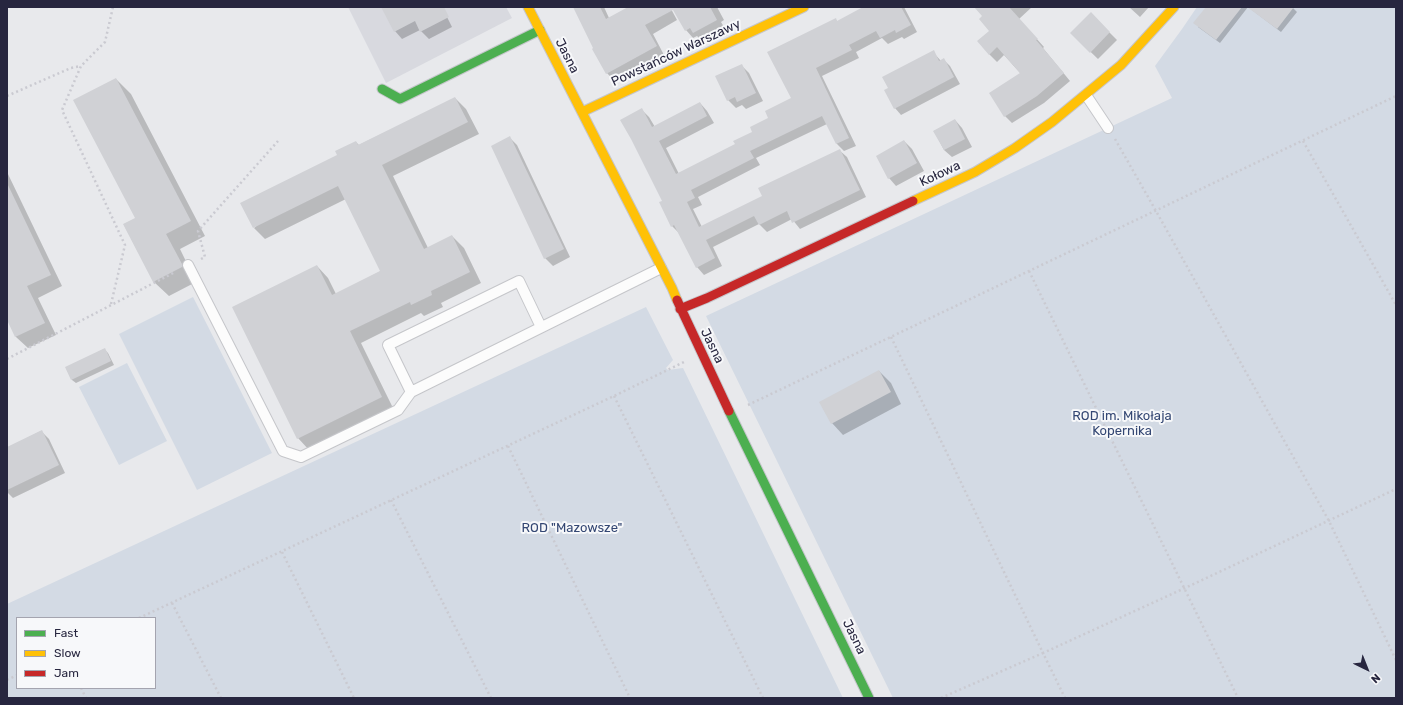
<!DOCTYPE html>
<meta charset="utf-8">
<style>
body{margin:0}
#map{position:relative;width:1403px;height:705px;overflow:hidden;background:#e8e9ec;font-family:Rubik,sans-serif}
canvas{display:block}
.frame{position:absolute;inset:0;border:8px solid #27263f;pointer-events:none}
.legend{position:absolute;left:16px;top:617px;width:140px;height:72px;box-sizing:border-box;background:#f7f8fa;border:1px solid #a4a4af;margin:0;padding:5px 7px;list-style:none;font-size:12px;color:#27263f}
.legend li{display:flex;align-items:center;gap:8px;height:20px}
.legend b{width:20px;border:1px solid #a4a4af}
.north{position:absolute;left:1347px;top:649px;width:40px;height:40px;-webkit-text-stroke:3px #f7f8fa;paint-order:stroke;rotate:137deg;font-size:11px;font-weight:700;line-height:16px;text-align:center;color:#27263f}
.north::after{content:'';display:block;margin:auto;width:14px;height:18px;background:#27263f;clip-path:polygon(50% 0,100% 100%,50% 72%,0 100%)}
</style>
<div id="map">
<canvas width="1403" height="705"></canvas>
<div class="frame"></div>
<ul class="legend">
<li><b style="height:5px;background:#4caf50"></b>Fast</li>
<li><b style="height:5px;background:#ffc107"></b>Slow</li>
<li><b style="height:5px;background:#c62828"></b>Jam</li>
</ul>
<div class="north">N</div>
</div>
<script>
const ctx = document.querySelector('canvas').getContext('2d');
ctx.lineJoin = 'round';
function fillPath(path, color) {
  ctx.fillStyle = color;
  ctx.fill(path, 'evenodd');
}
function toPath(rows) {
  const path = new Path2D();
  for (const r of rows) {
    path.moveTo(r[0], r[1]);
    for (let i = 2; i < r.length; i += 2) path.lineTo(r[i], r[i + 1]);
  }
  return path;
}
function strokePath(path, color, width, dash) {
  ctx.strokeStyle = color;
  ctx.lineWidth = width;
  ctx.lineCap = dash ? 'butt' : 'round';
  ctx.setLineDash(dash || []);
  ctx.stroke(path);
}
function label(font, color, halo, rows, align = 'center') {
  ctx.font = font + ' Rubik,sans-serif';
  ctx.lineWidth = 4;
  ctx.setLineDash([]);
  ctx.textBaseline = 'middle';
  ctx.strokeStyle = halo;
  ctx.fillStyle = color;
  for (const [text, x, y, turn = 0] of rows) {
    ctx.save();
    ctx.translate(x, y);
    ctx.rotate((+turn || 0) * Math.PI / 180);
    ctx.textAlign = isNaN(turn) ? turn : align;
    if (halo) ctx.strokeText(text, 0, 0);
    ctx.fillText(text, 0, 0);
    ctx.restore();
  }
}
fillPath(toPath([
 [348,7,506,7,512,18,386,83]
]), '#d8d9df');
fillPath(toPath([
 [1197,7,1396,7,1396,698,893,698,706,316,1172,98,1155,66,1182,29],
 [193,297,272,453,197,490,119,334],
 [646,307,673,360,666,368,668,370,683,368,843,698,7,698,7,604],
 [17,618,155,618,155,688,17,688],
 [127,363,167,441,119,465,79,387]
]), '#d3dae4');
fillPath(toPath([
 [382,7,442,7,452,27,429,39,420,30,402,39,395,31],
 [575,7,604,7,609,18,630,7,670,7,677,20,653,34,664,55,615,82,607,73],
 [685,7,717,7,724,20,721,22,724,27,701,40,697,36,693,38,686,30],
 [865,7,904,7,917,32,904,39,902,37,888,44,882,38,856,52,859,58,822,76,856,146,844,151,837,144,827,124,756,158,760,165,698,197,702,205,693,209,702,227,764,196,839,150,847,157,866,197,800,229,792,219,767,232,759,224,713,247,722,266,704,275,697,267,679,233,672,226,663,202,642,110,649,117,655,127,700,103,707,111,714,123,666,148,679,174,736,145,753,132,792,99,836,20,838,22],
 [985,7,1032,7,1019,19,1044,47,1043,48,1070,81,1044,103,1012,123,1005,116,1021,74,1004,55,997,62,989,54,991,31,983,16],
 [1129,7,1149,7,1140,17],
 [1207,7,1292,7,1297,12,1281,32,1248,7,1220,43,1198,27],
 [1091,14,1117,40,1098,59,1071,33],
 [933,52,941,61,944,60,950,66,960,84,901,115,895,108,890,89],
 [741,65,749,73,763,101,746,109,742,105,736,108,728,100],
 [116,79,131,94,205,236,180,249,196,282,169,296,154,282,124,225,137,218],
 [455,98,466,109,479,134,393,176,428,248,452,236,464,248,481,283,441,303,443,307,424,316,421,313,361,343,393,408,309,450,298,438,317,266,328,278,336,294,381,271,346,199,265,239,254,228,338,155,356,142,359,145],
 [955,120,962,128,972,147,952,157,944,150,934,131],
 [510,138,517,145,570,257,553,266,545,258],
 [904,141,912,149,924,171,896,186,889,178],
 [7,172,62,286,38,298,56,335,28,348,16,337,7,317],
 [104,349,108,353,114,365,76,383,72,380,66,368],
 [879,371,891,383,901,404,843,435,832,423],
 [41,431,49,439,65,473,13,498,7,492,7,448]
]), '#0003');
fillPath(toPath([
 [381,7,444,7,449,17,420,32,415,21,394,32],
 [573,7,600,7,606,19,628,7,710,7,717,20,693,33,690,28,685,31,673,10,645,25,657,46,606,74,592,49,593,48],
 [863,7,901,7,911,25,896,33,895,30,880,38,876,31,849,45,852,50,816,68,849,138,836,144,822,116,750,151,754,158,691,190,695,198,687,202,699,227,762,196,758,188,840,149,860,190,792,223,787,211,759,225,754,216,706,240,715,258,696,268,674,225,671,227,659,202,662,201,631,139,620,120,642,108,652,127,700,102,707,116,659,141,676,174,735,144,733,141,752,132,750,127,768,118,765,111,791,98,767,52,836,18,837,21],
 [974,7,1009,7,1038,39,1036,40,1064,73,1037,96,1004,117,989,93,1020,73,997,47,989,55,977,41,989,31,979,19,982,16],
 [1206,7,1242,7,1216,40,1193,23],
 [1247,7,1294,7,1277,29],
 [1091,12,1110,32,1090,53,1070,33],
 [934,50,939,61,944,58,954,77,894,109,884,90,888,88,882,77],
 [742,64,756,93,737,102,735,97,727,101,715,76],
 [116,78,191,221,166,234,182,264,182,267,153,282,123,224,135,218,73,100],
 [455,97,468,122,382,165,424,249,452,235,470,272,431,291,432,295,411,305,410,302,350,331,382,397,297,439,232,307,317,265,332,295,380,271,338,186,253,228,240,203,337,155,335,151,356,141,358,145],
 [955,119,965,139,944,150,933,131],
 [510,136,564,249,544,259,491,146],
 [904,140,917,163,888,179,876,156],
 [7,183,51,275,27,286,45,323,15,337,7,320],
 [105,348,111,361,71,380,65,367],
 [879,370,891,392,831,424,819,402],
 [42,430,59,465,7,490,7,447]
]), '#d0d1d5');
const lane = toPath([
 [1086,95,1108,128],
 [188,265,283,451,301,457,398,410,411,392],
 [541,327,519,281,388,345,411,392,661,268]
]);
const fast = toPath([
 [382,89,400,99,540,30],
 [729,411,869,698]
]);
const slow = toPath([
 [528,7,672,288,677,300],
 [582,112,804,7],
 [913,201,975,172,1015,148,1052,122,1121,65,1174,7]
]);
const jam = toPath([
 [677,300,729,411],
 [680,309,707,298,913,201]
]);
strokePath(lane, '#c5c6ca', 12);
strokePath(fast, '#c5c6cb', 11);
strokePath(slow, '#c5c6cb', 11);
strokePath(jam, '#c5c6cb', 11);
strokePath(toPath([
 [7,96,71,68,81,66],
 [1115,139,1156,211,1329,521,1396,660],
 [1303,141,1396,305],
 [201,259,205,257,198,231,278,141],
 [1029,271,1238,698],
 [111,304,125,245,62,110,81,66,105,42,113,7],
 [891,337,1043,653,1185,588,1396,489],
 [7,359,175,272],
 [614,396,763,698],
 [748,405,1396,96],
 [508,446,630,698],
 [391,500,491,698],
 [282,552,354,698],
 [172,603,221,698],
 [139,618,614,396,684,362],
 [7,680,17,675],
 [81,688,86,698],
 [941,698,1043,653,1065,698]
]), '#cacad1', 2.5, [2, 3]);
strokePath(lane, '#fcfcfc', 10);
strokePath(fast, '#4caf50', 9);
strokePath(slow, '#ffc107', 9);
strokePath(jam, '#c62828', 9);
label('13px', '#27263f', '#f7f8fa', [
 ["Powstańców Warszawy",676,53,-25],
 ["Jasna",567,56,63],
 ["Kołowa",940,174,-25],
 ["Jasna",712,346,64],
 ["Jasna",854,637,64]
]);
label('13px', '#344773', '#f7f8fa', [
 ["ROD im. Mikołaja",1122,416],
 ["Kopernika",1122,431],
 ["ROD \"Mazowsze\"",572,528]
]);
</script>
